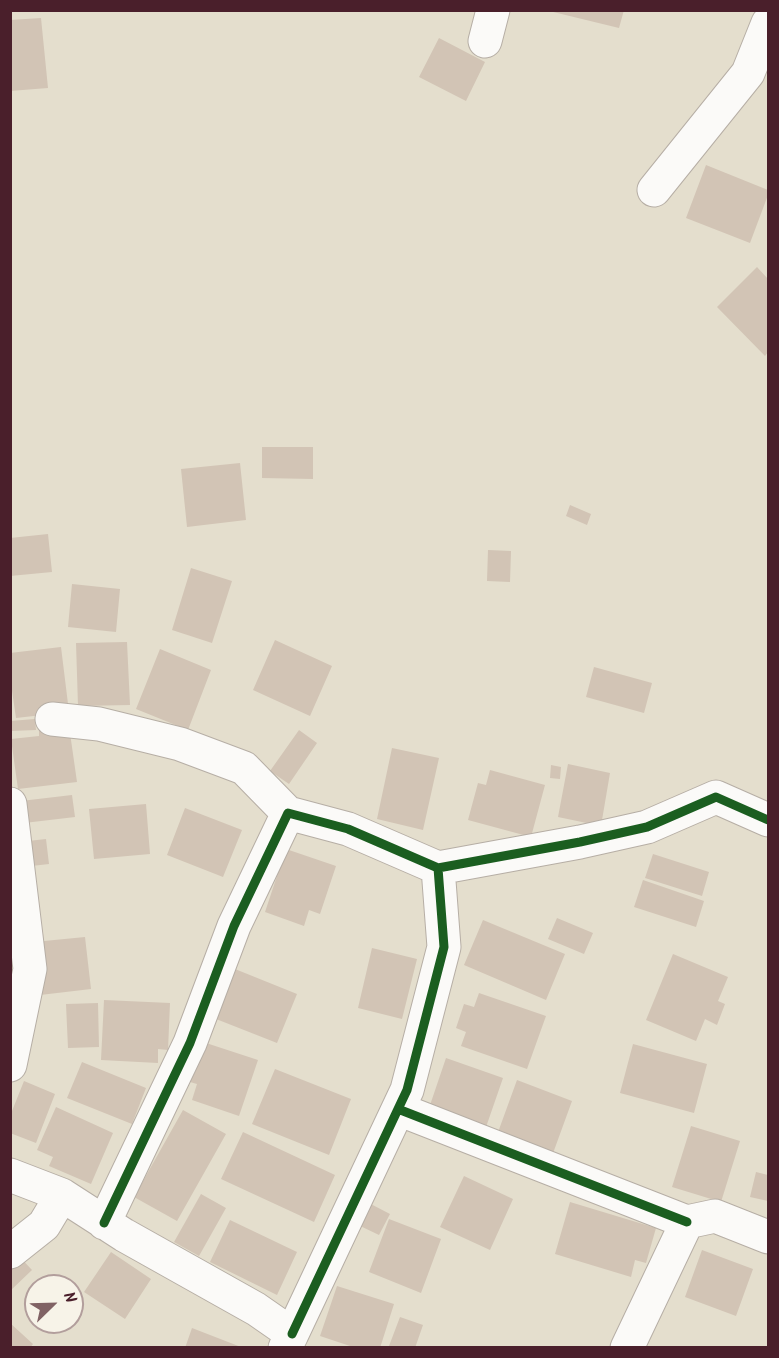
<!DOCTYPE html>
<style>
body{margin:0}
#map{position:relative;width:779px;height:1358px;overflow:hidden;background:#e4decd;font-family:Kalam,sans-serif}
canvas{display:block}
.frame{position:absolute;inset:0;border:12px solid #4a1f2b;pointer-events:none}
.north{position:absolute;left:24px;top:1274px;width:60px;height:60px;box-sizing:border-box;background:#f7f3e8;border:2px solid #b29e9c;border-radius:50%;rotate:67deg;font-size:16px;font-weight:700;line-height:24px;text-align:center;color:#4a1f2b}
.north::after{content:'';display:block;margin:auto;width:21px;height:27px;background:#806264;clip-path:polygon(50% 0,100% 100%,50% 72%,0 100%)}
</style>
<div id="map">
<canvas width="779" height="1358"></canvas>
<div class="frame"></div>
<div class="north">N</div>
</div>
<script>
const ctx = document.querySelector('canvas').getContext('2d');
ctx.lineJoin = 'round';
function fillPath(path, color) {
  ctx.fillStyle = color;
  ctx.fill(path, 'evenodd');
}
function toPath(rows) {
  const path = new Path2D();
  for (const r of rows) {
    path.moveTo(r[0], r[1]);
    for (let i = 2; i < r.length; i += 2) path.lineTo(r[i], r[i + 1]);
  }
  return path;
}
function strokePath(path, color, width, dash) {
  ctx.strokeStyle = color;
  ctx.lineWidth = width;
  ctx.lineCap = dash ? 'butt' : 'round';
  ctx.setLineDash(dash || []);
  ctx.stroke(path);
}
fillPath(toPath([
 [545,10,624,10,619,28],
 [41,18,48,88,10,91,10,20],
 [439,38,485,62,466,101,419,77],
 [706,165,768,190,768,195,750,243,686,218],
 [757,267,768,279,768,352,765,356,717,307],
 [262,447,313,447,313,479,262,478],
 [240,463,246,520,187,527,181,469],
 [570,505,591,514,587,525,566,516],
 [48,534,52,572,10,576,10,538],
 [488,550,511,551,510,582,487,581],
 [191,568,232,581,212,643,172,630],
 [72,584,120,589,116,632,68,627],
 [275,640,332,666,310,716,253,690],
 [127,642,130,705,78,706,76,643],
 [61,647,69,712,16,718,10,677,10,653],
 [160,649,211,670,188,730,136,709],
 [594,667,652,683,644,713,586,697],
 [35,719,36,730,10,731,10,721],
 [69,726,77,782,18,789,11,739,39,736,39,730],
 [299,730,317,743,289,784,270,771],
 [392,748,439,758,423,830,377,819],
 [568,764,610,773,601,826,558,817],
 [551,765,561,767,560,779,550,778],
 [490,770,545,785,531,837,468,820,478,783,486,785],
 [72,795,75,817,24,823,21,801],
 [146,804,150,854,94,859,89,809],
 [185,808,242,830,223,877,167,855],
 [46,839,49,864,23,867,19,842],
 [286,849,336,866,320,914,309,910,304,926,265,912],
 [653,854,709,872,702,896,645,878],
 [643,880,704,901,696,927,634,907],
 [557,918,593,933,584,954,548,939],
 [483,920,565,954,546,1000,464,965],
 [85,937,91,989,40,995,34,942],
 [372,948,417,959,402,1019,358,1008],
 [673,954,728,977,718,1001,725,1004,717,1025,705,1019,696,1041,646,1020],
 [230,967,297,994,277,1043,211,1017],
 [479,993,546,1016,527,1069,461,1046,466,1032,456,1028,464,1004,474,1007],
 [104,1000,170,1003,168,1050,158,1049,158,1063,101,1060],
 [98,1003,99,1047,68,1048,66,1004],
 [203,1042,258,1060,239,1116,192,1100,197,1084,190,1082],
 [633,1044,707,1064,694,1113,620,1093],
 [446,1058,503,1078,485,1130,428,1111],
 [82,1062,146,1088,132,1124,67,1098],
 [275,1069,351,1099,329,1155,252,1124],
 [517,1080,572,1101,552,1156,497,1135],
 [24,1081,55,1094,36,1143,10,1133,10,1116],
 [56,1107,113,1133,91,1184,49,1166,53,1157,37,1150],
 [183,1110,226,1134,177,1221,134,1197],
 [691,1126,740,1141,721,1202,672,1187],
 [243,1132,335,1175,314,1222,221,1179],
 [756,1172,768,1175,768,1201,750,1197],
 [464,1176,513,1199,490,1250,440,1227],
 [201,1194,226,1208,199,1256,174,1242],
 [365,1201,390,1214,379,1235,354,1223],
 [570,1202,656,1228,646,1263,635,1260,631,1277,555,1254],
 [389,1219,441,1239,421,1293,369,1272],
 [230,1220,297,1252,277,1295,210,1262],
 [702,1250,753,1269,736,1316,685,1297],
 [111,1252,151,1279,125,1319,84,1292],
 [16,1253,32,1270,10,1291,10,1259],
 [337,1286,394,1304,380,1348,356,1348,320,1336],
 [400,1317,423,1325,415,1348,389,1346],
 [10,1323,33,1344,30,1348,10,1348],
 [192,1328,241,1347,241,1348,185,1348]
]), '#d2c4b5');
const street = toPath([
 [485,41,493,10],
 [654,190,748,73,768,23],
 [52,719,99,724,180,744,244,768,288,813],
 [10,804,30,969,10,1065],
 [438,868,580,842,647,827,716,797,768,820],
 [398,1109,687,1222],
 [10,1175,62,1195],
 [104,1223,190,1043,234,926,288,813,348,829,438,868,444,947,407,1090,292,1334],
 [10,1252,44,1225,62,1195,124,1235,256,1309,292,1334,285,1348],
 [627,1348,687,1222,715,1216,768,1237]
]);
strokePath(street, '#b6aea5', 35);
strokePath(street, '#fbfaf8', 33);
strokePath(toPath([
 [438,868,580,842,647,827,716,797,768,820],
 [398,1109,687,1222],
 [104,1223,190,1043,234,926,288,813,348,829,438,868,444,947,407,1090,292,1334]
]), '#1b5e20', 9);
</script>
